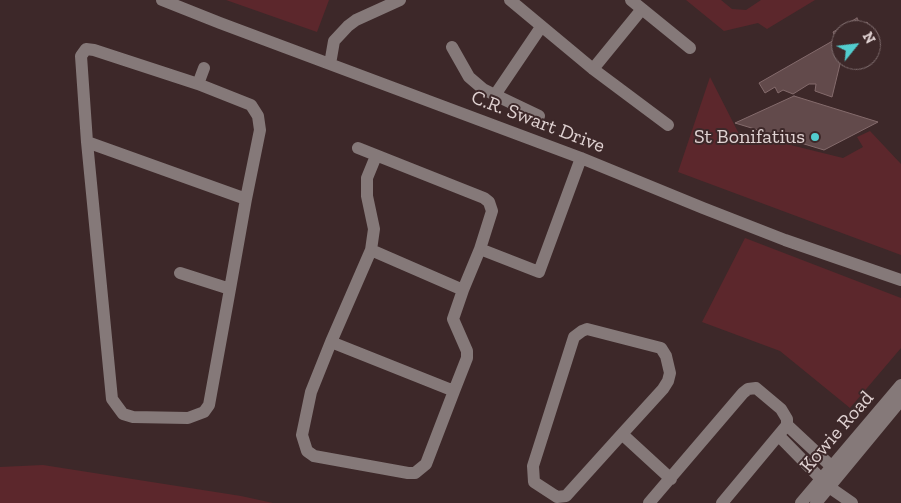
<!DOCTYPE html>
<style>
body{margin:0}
#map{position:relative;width:901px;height:503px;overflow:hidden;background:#3d2829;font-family:"Zilla Slab",serif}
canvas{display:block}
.north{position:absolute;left:831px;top:20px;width:50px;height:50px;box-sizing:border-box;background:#3d2829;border:1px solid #7e6c6d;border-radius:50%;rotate:61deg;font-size:14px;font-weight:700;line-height:20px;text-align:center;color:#e0d2d2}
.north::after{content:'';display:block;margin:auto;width:18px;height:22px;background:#52cdce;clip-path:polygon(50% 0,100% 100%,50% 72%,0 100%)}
</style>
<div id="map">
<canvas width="901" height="503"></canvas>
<div class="north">N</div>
</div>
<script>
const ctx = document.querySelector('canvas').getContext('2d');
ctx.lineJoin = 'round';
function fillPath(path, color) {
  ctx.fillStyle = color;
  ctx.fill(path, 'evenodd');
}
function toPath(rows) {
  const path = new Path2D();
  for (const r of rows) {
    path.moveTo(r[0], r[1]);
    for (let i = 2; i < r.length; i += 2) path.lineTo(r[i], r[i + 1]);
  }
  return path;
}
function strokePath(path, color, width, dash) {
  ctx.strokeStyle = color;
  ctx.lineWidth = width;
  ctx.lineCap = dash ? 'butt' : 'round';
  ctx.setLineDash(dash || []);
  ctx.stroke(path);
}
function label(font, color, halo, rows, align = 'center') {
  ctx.font = font + ' "Zilla Slab",serif';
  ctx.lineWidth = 4;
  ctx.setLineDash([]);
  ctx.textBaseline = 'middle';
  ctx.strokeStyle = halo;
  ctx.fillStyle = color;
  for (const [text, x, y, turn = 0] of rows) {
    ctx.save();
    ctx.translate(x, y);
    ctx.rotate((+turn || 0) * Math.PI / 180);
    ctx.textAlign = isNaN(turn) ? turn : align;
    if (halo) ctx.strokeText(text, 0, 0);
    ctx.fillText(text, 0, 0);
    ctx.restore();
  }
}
fillPath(toPath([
 [226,0,329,0,317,32],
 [686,0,721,0,732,9,746,10,761,0,815,0,767,29,758,23,724,31],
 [710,77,738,132,843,158,863,147,857,137,870,131,901,164,901,255,678,172],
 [745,238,901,298,901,348,850,408,780,351,702,322],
 [43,465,241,496,273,503,0,503,0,467]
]), '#5c272c');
const building = toPath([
 [857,18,861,26,867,22,876,38,871,41,871,30,841,30,841,60,832,97,815,91,816,84,809,84,793,94,783,90,778,93,775,87,765,93,759,83,836,39,833,32,857,18],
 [794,96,878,122,824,150,735,123,794,96]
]);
fillPath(building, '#624a4b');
strokePath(building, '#846b6c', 1);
strokePath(toPath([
 [162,0,220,23,581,158,703,208,785,240,901,280],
 [510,0,593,69,668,125],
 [631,0,642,9],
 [452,47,469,77,483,89,495,95],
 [330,64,334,41,348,26,356,20,400,0],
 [593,69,642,9,690,48],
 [198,84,94,50,86,49,81,56,87,142,246,199,260,130,258,116,251,105,198,84,204,68],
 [539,116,495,95,541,27],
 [87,142,112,399,123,414,133,417,188,418,204,412,209,405,230,289],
 [358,148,484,198,489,202,492,211,480,249,539,272,581,158],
 [376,156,367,178,367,196,374,229,371,250,463,290,480,249],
 [371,250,331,342,454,391,467,358,467,351,453,319,463,290],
 [180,273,230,289,246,199],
 [331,342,311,392,302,435,307,451,314,456,408,473,415,473,426,464,454,391],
 [787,425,832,467,836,474],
 [622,434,663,389,668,381,670,373,666,356,661,348,587,329,582,331,574,337,533,466,534,482,557,497,566,496,622,434,671,479],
 [779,436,829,487,852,503],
 [649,503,743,393,748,389,756,388,781,409,787,419,787,425,722,503],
 [801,503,901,385],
 [816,503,901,400]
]), '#857979', 12);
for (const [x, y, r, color] of [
 [815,137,5,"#52cdce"]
]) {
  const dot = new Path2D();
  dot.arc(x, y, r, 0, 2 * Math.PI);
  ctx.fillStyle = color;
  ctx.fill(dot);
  strokePath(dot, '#3d2829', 2);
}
label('20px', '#e0d2d2', '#3d2829', [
 ["C.R. Swart Drive",538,122,21],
 ["Kowie Road",837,432,-49]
]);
label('20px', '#e0d2d2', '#3d2829', [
 ["St Bonifatius",805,137]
], 'right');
</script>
